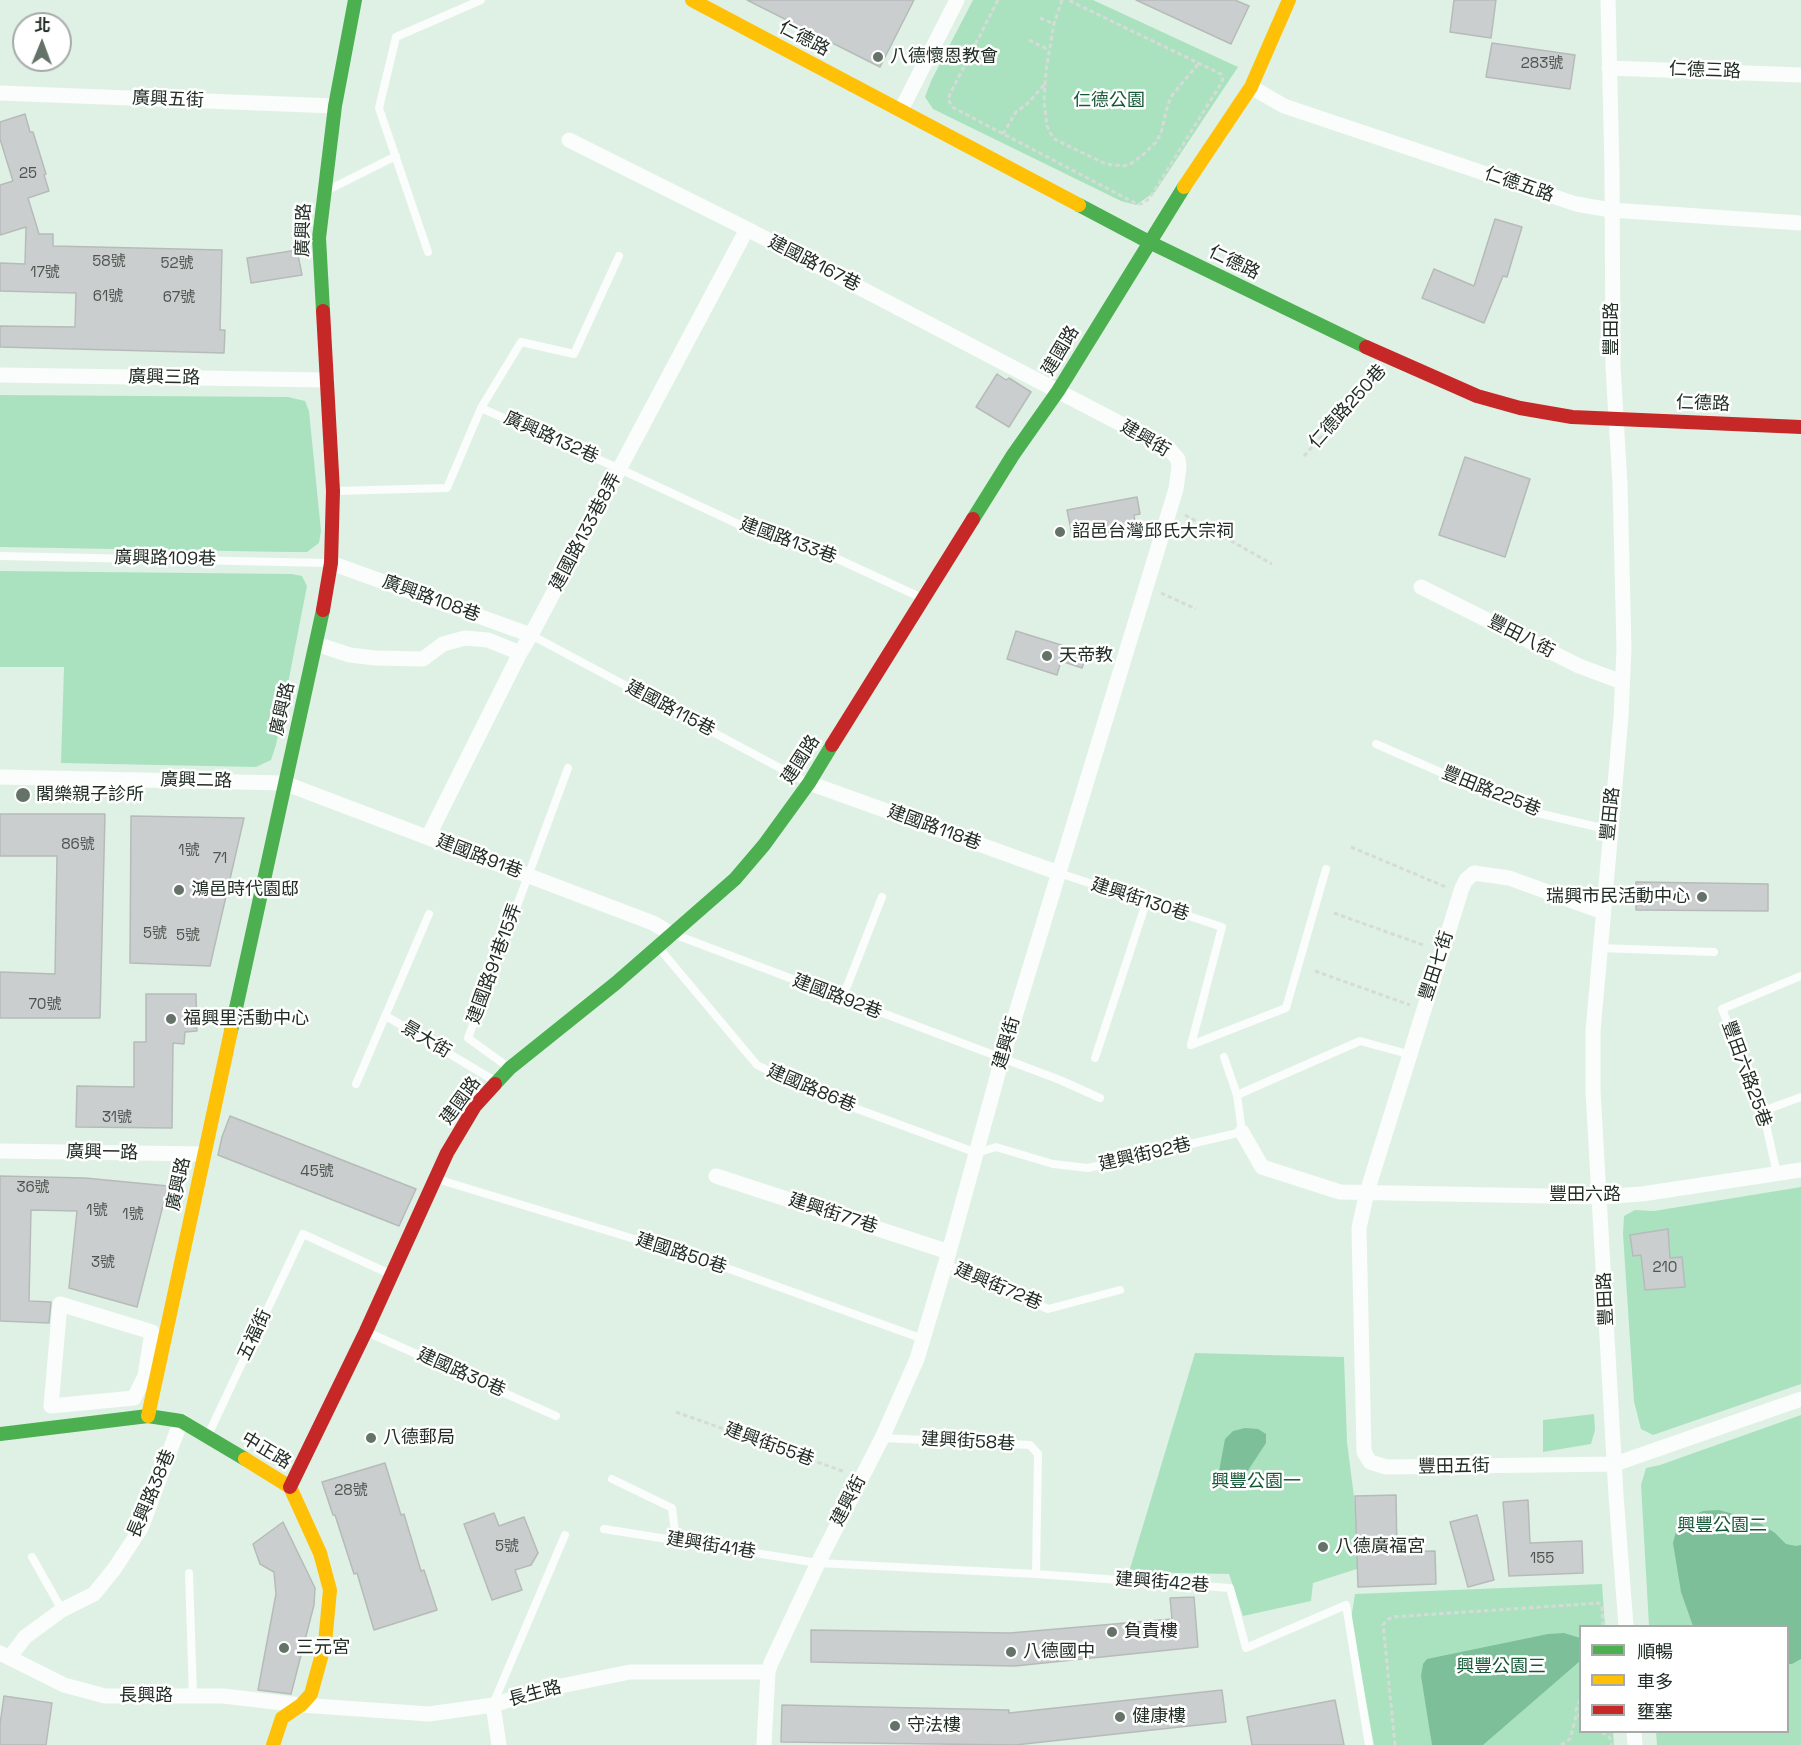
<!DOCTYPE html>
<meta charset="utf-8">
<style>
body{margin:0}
#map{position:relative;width:1801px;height:1745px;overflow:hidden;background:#dff1e5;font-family:"Space Grotesk","Noto Sans TC",sans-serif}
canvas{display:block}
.legend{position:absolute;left:1579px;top:1625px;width:210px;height:108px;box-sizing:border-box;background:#fff;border:2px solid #a6aba8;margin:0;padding:8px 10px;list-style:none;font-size:18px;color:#212d25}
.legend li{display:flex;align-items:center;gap:12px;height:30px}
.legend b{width:30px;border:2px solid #a6aba8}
.north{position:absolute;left:12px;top:12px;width:60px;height:60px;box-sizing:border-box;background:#fff;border:2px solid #a6aba8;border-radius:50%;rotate:1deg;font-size:16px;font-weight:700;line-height:24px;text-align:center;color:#212d25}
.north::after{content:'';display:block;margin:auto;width:21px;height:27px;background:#647268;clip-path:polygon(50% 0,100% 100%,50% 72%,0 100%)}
</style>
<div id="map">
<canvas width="1801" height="1745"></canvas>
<ul class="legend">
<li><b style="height:8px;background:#4caf50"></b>順暢</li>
<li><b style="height:8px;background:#ffc107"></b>車多</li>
<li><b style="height:8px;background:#c62828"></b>壅塞</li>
</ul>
<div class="north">北</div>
</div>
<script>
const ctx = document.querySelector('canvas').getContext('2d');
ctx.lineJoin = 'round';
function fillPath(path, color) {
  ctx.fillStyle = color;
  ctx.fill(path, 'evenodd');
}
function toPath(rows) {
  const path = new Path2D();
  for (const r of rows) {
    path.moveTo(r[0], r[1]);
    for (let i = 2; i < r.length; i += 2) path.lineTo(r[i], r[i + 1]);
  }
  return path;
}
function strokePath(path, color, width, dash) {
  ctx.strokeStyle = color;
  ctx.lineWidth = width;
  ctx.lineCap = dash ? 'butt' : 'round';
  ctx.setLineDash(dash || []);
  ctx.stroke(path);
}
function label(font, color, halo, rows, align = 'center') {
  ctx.font = font + ' "Space Grotesk","Noto Sans TC",sans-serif';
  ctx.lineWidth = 5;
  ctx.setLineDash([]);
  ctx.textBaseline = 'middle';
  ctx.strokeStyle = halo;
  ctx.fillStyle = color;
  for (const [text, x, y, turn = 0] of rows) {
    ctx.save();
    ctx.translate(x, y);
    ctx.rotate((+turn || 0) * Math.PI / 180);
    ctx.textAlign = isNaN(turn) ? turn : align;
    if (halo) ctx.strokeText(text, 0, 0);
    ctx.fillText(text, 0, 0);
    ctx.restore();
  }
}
fillPath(toPath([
 [973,0,1093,0,1238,67,1155,192,1136,205,1121,201,933,109,925,97,931,81],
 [0,395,288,397,305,401,309,411,321,531,319,543,307,552,288,552,0,547],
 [0,571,292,574,302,576,307,586,276,745,271,760,256,767,61,763,64,667,0,667],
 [1801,1187,1801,1384,1653,1435,1641,1429,1634,1401,1623,1234,1624,1216,1635,1210,1654,1211],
 [1195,1353,1344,1357,1347,1442,1363,1567,1313,1583,1311,1601,1243,1616,1229,1574,1129,1572],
 [1594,1414,1595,1430,1591,1444,1543,1452,1543,1420],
 [1801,1415,1801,1745,1657,1745,1656,1732,1788,1732,1788,1626,1649,1626,1641,1485,1646,1468,1660,1465],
 [1602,1584,1605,1626,1580,1626,1580,1732,1613,1732,1614,1745,1374,1745,1351,1619,1355,1594]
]), '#aae2c0');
fillPath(toPath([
 [1245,1428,1258,1429,1266,1434,1266,1443,1245,1475,1219,1489,1218,1477,1225,1439,1233,1431],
 [1719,1510,1744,1517,1761,1524,1775,1533,1786,1544,1796,1546,1801,1545,1801,1659,1792,1664,1788,1664,1788,1626,1693,1626,1681,1592,1673,1543,1677,1528,1686,1519,1703,1511],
 [1564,1633,1580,1638,1580,1661,1483,1745,1432,1745,1421,1676,1423,1664,1427,1659,1548,1634]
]), '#7cbf99');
const building = toPath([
 [747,0,914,0,880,67,747,0],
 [1136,0,1235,0,1249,6,1231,44,1136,0],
 [1454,0,1496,0,1491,38,1450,32,1454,0],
 [1492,43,1575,55,1570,89,1486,77,1492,43],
 [25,114,30,132,33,132,46,174,44,175,49,191,28,198,39,234,53,234,53,246,222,250,220,330,225,330,224,353,0,347,0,326,75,327,76,293,0,291,0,263,25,264,26,227,0,235,0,185,13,181,0,139,0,122,25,114],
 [1495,219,1522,227,1507,277,1503,276,1484,323,1422,298,1434,269,1474,286,1495,219],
 [297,250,302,275,251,283,247,258,297,250],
 [997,374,1006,380,1009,378,1031,392,1009,427,976,407,997,374],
 [1465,457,1530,479,1505,557,1439,535,1465,457],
 [1137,497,1140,514,1134,515,1136,527,1073,539,1067,510,1137,497],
 [1016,631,1087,653,1082,668,1061,661,1057,675,1007,659,1016,631],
 [0,814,105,814,100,1018,0,1018,0,972,55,974,57,856,0,856,0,814],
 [131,816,244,818,210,966,130,963,131,816],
 [1636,882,1768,884,1768,911,1636,910,1636,882],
 [146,994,196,994,197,1031,185,1032,184,1044,173,1043,172,1128,76,1127,77,1086,134,1087,134,1042,146,1042,146,994],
 [230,1116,416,1189,399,1226,218,1155,222,1137,230,1116],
 [0,1176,85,1178,168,1186,137,1307,69,1288,77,1211,31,1210,29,1301,51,1302,49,1323,0,1321,0,1176],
 [1668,1229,1670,1258,1682,1257,1685,1287,1645,1290,1641,1255,1633,1256,1630,1235,1668,1229],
 [385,1463,401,1515,404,1514,421,1571,424,1570,437,1610,374,1630,357,1573,354,1574,335,1515,333,1515,322,1482,385,1463],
 [1396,1495,1397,1552,1435,1551,1436,1584,1358,1587,1355,1496,1396,1495],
 [1528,1500,1530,1543,1582,1541,1583,1573,1509,1576,1503,1502,1528,1500],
 [494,1513,499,1526,524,1517,538,1553,531,1565,515,1570,522,1590,492,1600,464,1524,494,1513],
 [1477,1515,1494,1580,1468,1587,1450,1522,1477,1515],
 [283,1522,315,1588,314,1605,291,1694,258,1690,276,1594,274,1572,260,1564,253,1544,283,1522],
 [1194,1597,1198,1647,1015,1666,811,1662,811,1630,1010,1633,1172,1619,1170,1598,1194,1597],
 [1222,1690,1226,1722,1015,1745,781,1742,782,1705,1009,1710,1009,1713,1222,1690],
 [4,1696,52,1703,46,1745,0,1745,0,1724,4,1696],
 [1335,1700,1344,1745,1252,1745,1247,1717,1335,1700]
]);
fillPath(building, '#cbcece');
strokePath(building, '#b6bbba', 1.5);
strokePath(toPath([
 [998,0,950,94,948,99,952,107,1135,203,1141,204,1149,199,1222,82,1223,77,1221,74,1068,0],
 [1062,0,1054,24,1046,71,1044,102,1047,126,1053,138,1058,141,1106,164,1124,166,1132,163,1144,154,1156,142,1161,133,1168,104,1173,94,1199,63],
 [1040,18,1054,24],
 [1029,40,1049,50],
 [1003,134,1016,112,1027,104,1044,85],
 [1304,456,1377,375],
 [1185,515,1272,564],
 [1161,593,1196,609],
 [1351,847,1446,887],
 [1334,913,1426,946],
 [1315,971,1410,1005],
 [676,1412,845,1472],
 [1580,1700,1576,1710,1580,1717],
 [1602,1732,1610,1738,1612,1745],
 [1395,1745,1384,1633,1383,1625,1387,1620,1392,1617,1599,1603,1602,1606,1603,1626],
 [1561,1745,1570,1739,1577,1713]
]), '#d6dbd7', 3, [4.5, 3]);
strokePath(toPath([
 [330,189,396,156],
 [428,252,379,108,396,37,481,0],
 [481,408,620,469,768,538,827,554,922,598],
 [335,491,447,488,481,408,521,342,574,354,619,256],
 [0,556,328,563],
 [531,635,808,783],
 [1376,744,1529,811,1610,830],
 [1059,873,1222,927,1191,1045],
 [676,935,1060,1080,1100,1098],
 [659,948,757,1065,822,1096,977,1153,996,1147,1053,1164,1088,1168,1242,1132,1237,1095,1224,1057],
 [1599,948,1714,952],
 [842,999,882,897],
 [386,1016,495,1081],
 [1191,1045,1286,1008,1326,869],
 [1095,1058,1146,903],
 [508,1067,468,1038,568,768],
 [356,1084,429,914],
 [1237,1095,1360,1041,1408,1054],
 [1763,1111,1801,1097],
 [1777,1174,1763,1111,1722,1009,1801,976],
 [437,1179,710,1262,923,1339],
 [946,1264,1048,1309,1120,1290],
 [367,1332,556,1416],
 [208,1435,303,1234,390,1274],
 [882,1438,1030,1445,1038,1454,1036,1574],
 [612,1479,672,1508,676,1540],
 [604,1529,818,1563,1036,1574,1230,1588,1246,1648,1346,1605,1369,1745],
 [32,1557,62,1610],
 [189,1573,193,1696],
 [493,1704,565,1535]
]), '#fafdfb', 8);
strokePath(toPath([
 [1608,0,1612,170,1613,367,1620,484,1624,648,1621,717,1593,1031,1593,1091,1616,1495,1626,1626],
 [1609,68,1801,75],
 [1251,87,1284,106,1576,204,1611,210,1801,223],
 [0,93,335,106],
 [901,110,957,0],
 [569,140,747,229,1169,449,1178,459,1179,467,1176,489,1002,1059,949,1252,917,1359,882,1438,818,1563,771,1663,768,1672,764,1745],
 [0,375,327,380],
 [331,563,531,635],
 [1421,587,1579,666,1622,682],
 [316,644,350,655,375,658,423,659,443,644,465,638,488,640,520,653],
 [0,777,284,783,653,923,672,934],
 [809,783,1059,873],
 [428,837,520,653,531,635,747,229],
 [1603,912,1509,878,1474,873,1466,880,1462,888,1367,1192,1359,1228,1364,1452,1370,1462,1386,1467,1615,1464,1801,1399],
 [1242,1132,1262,1167,1340,1192,1600,1197,1642,1194,1801,1170],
 [0,1151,204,1154],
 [716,1176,949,1252],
 [60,1304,152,1332,145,1376,134,1398,51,1406,60,1304],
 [0,1653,64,1685,105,1696,223,1696,301,1705,429,1714,493,1705,541,1690,630,1672,768,1672],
 [10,1657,25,1637,62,1610,94,1594,115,1568,141,1528,181,1421],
 [493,1705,499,1745],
 [1634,1732,1635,1745]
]), '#fafdfb', 15);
strokePath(toPath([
 [1079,205,1149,242,1366,347],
 [323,311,319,238,335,106,355,0],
 [973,519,1013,455,1058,391,1184,187],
 [231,1031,323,610],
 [495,1084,510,1068,616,983,735,879,764,845,809,783,832,745],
 [0,1434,148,1416,181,1421,245,1459]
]), '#4caf50', 14);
strokePath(toPath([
 [692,0,1079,205],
 [1184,187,1251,87,1289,0],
 [148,1416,231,1031],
 [245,1459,290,1487,320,1553,330,1590,325,1643,311,1694,301,1705,282,1718,273,1745]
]), '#ffc107', 14);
strokePath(toPath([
 [323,311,333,491,331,563,323,610],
 [1366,347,1477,396,1520,408,1572,417,1801,427],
 [832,745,973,519],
 [290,1487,366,1331,447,1153,475,1106,495,1084]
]), '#c62828', 14);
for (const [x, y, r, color] of [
 [878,57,6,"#647268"],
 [1060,532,6,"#647268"],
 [1047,656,6,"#647268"],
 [23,795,8,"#647268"],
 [179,890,6,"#647268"],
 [1702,897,6,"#647268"],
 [171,1019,6,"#647268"],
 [371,1438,6,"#647268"],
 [1323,1547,6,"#647268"],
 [1112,1632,6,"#647268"],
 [284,1648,6,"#647268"],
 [1011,1652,6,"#647268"],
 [1120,1717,6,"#647268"],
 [895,1726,6,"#647268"]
]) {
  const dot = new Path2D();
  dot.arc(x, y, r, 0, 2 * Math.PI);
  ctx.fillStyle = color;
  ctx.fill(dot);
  strokePath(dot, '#fff', 2);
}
label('15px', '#4c554f', null, [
 ["283號",1542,64],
 ["25",28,174],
 ["58號",109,262],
 ["52號",177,264],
 ["17號",45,273],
 ["61號",108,297],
 ["67號",179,298],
 ["86號",78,845],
 ["1號",189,851],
 ["71",220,859],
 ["5號",155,934],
 ["5號",188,936],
 ["70號",45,1005],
 ["31號",117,1118],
 ["45號",317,1172],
 ["36號",33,1188],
 ["1號",97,1211],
 ["1號",133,1215],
 ["3號",103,1263],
 ["210",1665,1268],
 ["28號",351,1491],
 ["5號",507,1547],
 ["155",1542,1559]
]);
label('18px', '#212d25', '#fff', [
 ["仁德路",804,39,28],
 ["仁德三路",1705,71,2],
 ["廣興五街",168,100,2],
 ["仁德五路",1519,185,19],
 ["廣興路",304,230,-88],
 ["仁德路",1234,263,26],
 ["建國路167巷",814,264,27],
 ["豐田路",1612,329,-90],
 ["建國路",1061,351,-59],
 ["廣興三路",164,378,1],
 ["仁德路",1703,404,2],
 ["仁德路250巷",1348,407,-48],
 ["廣興路132巷",551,438,24],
 ["建興街",1145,439,30],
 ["建國路133巷8弄",586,532,-62],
 ["建國路133巷",788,541,20],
 ["廣興路109巷",165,559,1],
 ["廣興路108巷",431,599,20],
 ["豐田八街",1521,637,27],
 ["廣興路",283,709,-77],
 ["建國路115巷",670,709,28],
 ["建國路",801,760,-57],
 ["廣興二路",196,781,1],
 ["豐田路225巷",1491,792,22],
 ["豐田路",1611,814,-84],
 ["建國路118巷",934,828,20],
 ["建國路91巷",479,857,21],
 ["建興街130巷",1140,900,18],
 ["建國路91巷15弄",495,964,-70],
 ["豐田七街",1437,966,-72],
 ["建國路92巷",837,997,21],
 ["景大街",426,1040,31],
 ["建興街",1007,1043,-74],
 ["豐田六路25巷",1746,1074,70],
 ["建國路86巷",811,1089,23],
 ["建國路",461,1101,-54],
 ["廣興一路",102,1153,1],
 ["建興街92巷",1145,1155,-13],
 ["廣興路",179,1184,-78],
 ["豐田六路",1585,1195],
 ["建興街77巷",833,1214,18],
 ["建國路50巷",681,1254,18],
 ["建興街72巷",998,1287,23],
 ["豐田路",1606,1299,-93],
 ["五福街",255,1335,-65],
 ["建國路30巷",461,1373,24],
 ["建興街58巷",968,1442,3],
 ["建興街55巷",769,1445,20],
 ["中正路",266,1451,31],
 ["豐田五街",1454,1467,-1],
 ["長興路38巷",152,1494,-67],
 ["建興街",849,1501,-63],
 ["建興街41巷",711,1546,9],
 ["建興街42巷",1162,1583,4],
 ["長生路",535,1694,-15],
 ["長興路",146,1696]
]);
label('18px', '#212d25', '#fff', [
 ["八德懷恩教會",890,57],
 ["詔邑台灣邱氏大宗祠",1072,532],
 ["天帝教",1059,656],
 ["閣樂親子診所",36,795],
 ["鴻邑時代園邸",191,890],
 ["瑞興市民活動中心",1690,897,"right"],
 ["福興里活動中心",183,1019],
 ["八德郵局",383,1438],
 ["八德廣福宮",1335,1547],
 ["負責樓",1124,1632],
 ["三元宮",296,1648],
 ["八德國中",1023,1652],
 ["健康樓",1132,1717],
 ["守法樓",907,1726]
], 'left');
label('18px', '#155836', '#fff', [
 ["仁德公園",1109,101],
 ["興豐公園一",1256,1482],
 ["興豐公園二",1722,1526],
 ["興豐公園三",1501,1667]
]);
</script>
